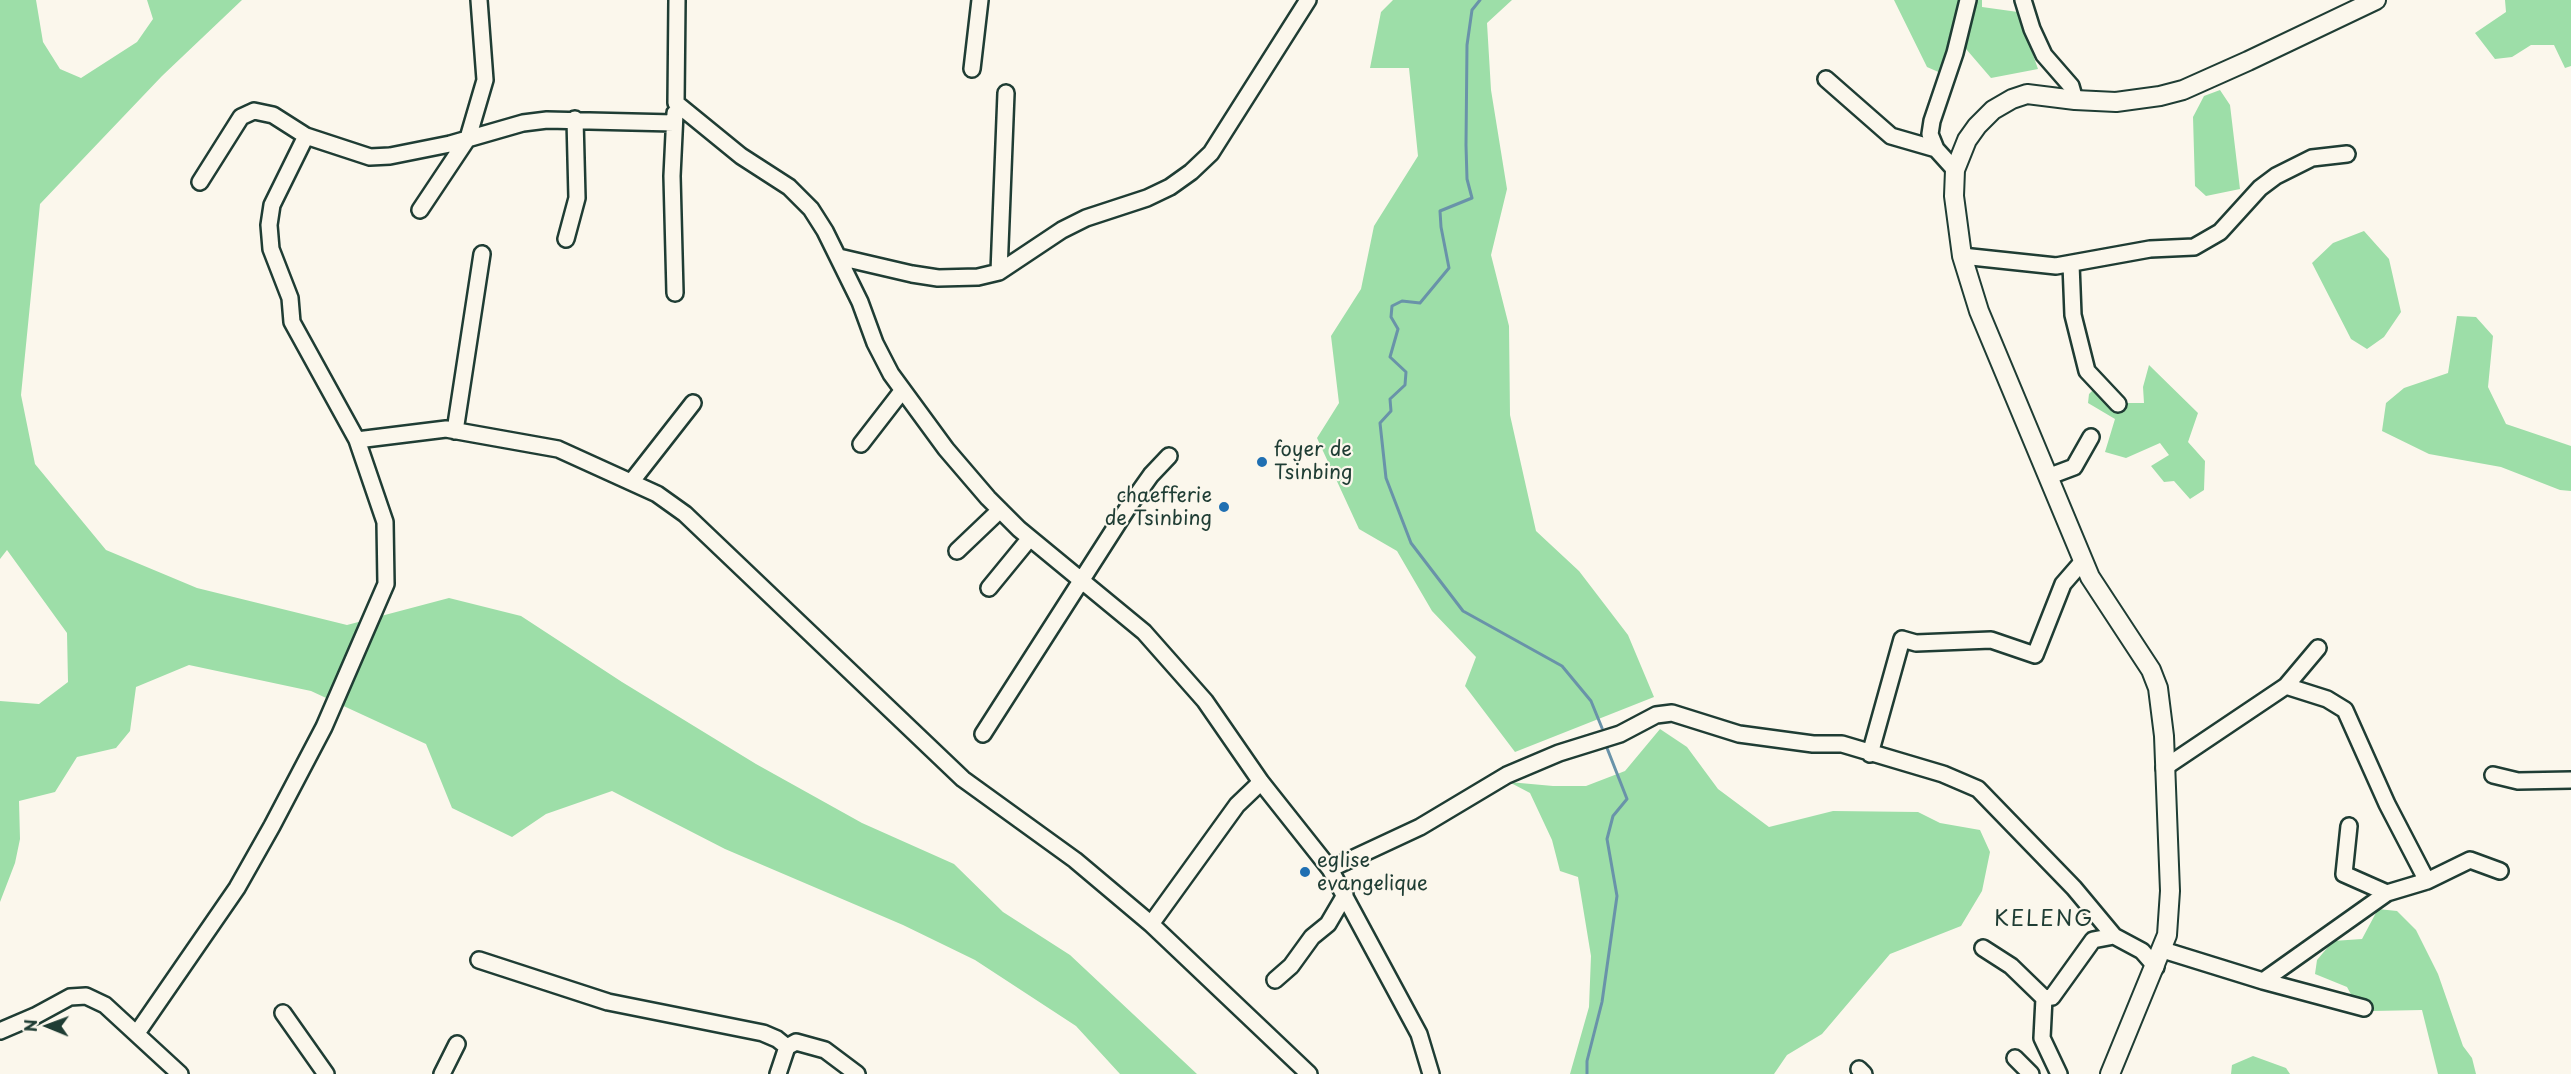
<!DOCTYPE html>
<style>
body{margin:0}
#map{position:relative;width:2571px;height:1074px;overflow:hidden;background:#fbf7ec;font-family:"Playpen Sans",sans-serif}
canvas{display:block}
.north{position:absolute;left:18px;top:996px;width:60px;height:60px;-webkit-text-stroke:4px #fbf7ec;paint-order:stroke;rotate:271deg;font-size:16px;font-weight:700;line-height:24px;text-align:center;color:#1f3d34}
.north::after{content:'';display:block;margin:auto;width:21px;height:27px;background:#1f3d34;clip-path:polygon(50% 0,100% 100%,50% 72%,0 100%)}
</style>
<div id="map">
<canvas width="2571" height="1074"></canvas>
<div class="north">N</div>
</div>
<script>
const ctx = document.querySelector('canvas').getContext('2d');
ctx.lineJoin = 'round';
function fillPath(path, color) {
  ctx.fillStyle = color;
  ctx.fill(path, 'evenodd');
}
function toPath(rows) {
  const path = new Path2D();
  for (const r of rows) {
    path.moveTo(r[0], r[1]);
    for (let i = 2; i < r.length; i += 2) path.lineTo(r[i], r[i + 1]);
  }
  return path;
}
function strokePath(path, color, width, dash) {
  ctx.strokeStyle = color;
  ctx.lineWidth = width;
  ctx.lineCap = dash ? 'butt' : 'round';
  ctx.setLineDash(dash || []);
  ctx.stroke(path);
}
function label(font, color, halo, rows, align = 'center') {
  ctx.font = font + ' "Playpen Sans",sans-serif';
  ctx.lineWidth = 4.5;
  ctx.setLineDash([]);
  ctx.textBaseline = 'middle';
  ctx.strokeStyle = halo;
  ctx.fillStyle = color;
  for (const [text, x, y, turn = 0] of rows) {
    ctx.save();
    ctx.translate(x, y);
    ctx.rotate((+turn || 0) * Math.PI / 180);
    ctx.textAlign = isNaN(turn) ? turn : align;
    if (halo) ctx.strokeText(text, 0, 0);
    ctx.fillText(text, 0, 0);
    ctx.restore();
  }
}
fillPath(toPath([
 [0,0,36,0,43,42,60,69,81,78,137,42,153,19,147,0,242,0,162,76,40,204,21,395,35,464,106,550,197,588,347,625,449,598,521,616,622,682,756,764,862,823,954,864,1003,912,1070,955,1197,1074,1120,1074,1076,1026,975,960,903,925,725,849,612,791,546,814,512,837,452,808,426,744,311,691,189,665,136,687,130,731,116,748,77,757,55,792,19,801,20,839,15,863,0,902,0,701,39,704,68,682,67,633,7,550,0,559],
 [1393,0,1512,0,1487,23,1491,90,1507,189,1491,255,1509,326,1510,415,1536,531,1579,571,1628,635,1654,697,1515,752,1465,686,1476,657,1432,611,1397,551,1359,529,1317,438,1339,403,1331,336,1361,289,1374,226,1418,156,1409,68,1370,68,1381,12],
 [1894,0,1982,0,1982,7,2018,12,2038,69,1991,78,1954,35,1943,74,1927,67],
 [2505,0,2571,0,2571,66,2565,68,2554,45,2531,45,2512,57,2495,59,2475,33,2506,12],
 [2220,90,2230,105,2240,189,2206,196,2195,186,2193,117,2204,96],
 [2364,231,2389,259,2401,312,2384,337,2367,349,2351,339,2312,263,2333,243],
 [2457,316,2476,317,2493,336,2488,387,2506,424,2571,446,2571,491,2560,490,2501,467,2429,454,2382,431,2386,403,2404,388,2448,373],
 [2149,365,2198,413,2188,442,2205,461,2204,490,2190,499,2174,481,2164,482,2151,466,2169,455,2160,443,2126,458,2105,452,2115,419,2088,403,2089,394,2094,389,2110,386,2126,403,2144,403,2143,387],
 [1660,729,1687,747,1718,789,1769,827,1833,811,1918,812,1940,823,1980,830,1990,852,1982,891,1961,926,1890,954,1822,1034,1787,1055,1774,1074,1570,1074,1589,1007,1591,956,1578,877,1560,871,1552,840,1530,793,1509,782,1553,786,1586,786,1625,771],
 [2378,909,2397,911,2416,930,2438,974,2463,1046,2472,1058,2476,1074,2438,1074,2422,1010,2373,1011,2354,1000,2347,987,2315,974,2317,960,2333,941,2362,939],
 [2253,1056,2286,1068,2290,1074,2231,1074,2232,1065]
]), '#9ddea8');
strokePath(toPath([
 [1480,0,1472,10,1467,45,1466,145,1467,179,1472,198,1440,211,1441,227,1449,268,1420,303,1402,301,1392,306,1391,317,1398,329,1390,357,1406,372,1405,385,1390,399,1391,411,1380,423,1386,478,1411,543,1463,611,1562,666,1591,701,1602,728],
 [1587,1074,1587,1061,1602,1002,1617,896,1607,839,1613,816,1627,799,1607,748]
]), '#6993a9', 3);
const minor = toPath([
 [677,0,676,103,741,156,789,187,811,209,825,231,860,302,875,343,891,374,946,449,988,498,1019,529,1144,632,1205,701,1261,782,1330,869,1419,1034,1431,1074],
 [2023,0,2032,29,2044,55,2071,86,2075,100],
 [972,69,980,0],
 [1826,79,1891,136,1936,149],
 [675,113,672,176,675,293],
 [674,123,547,120,523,123,450,144,390,156,370,157,306,136,272,205,269,225,271,249,290,298,292,322,357,440,446,429,558,449,657,494,685,514,963,779,1075,860,1151,924,1237,805,1261,782],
 [1955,170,1936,149,1930,134,1932,121,1955,53,1968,0],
 [200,182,241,117,254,111,273,115,306,136],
 [420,210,468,138,485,80,479,0],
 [566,239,577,198,575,119],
 [1962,256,2056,266,2150,249,2194,247,2220,232,2260,188,2276,176,2312,158,2347,154],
 [839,257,912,274,938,278,978,277,999,272,1062,230,1086,218,1147,198,1170,187,1191,172,1211,153,1308,0],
 [2071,264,2073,315,2087,371,2118,404],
 [999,272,1006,93],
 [455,431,482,254],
 [861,444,902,391],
 [2050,476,2074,467,2091,437],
 [632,481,693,403],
 [957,551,1000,510],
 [989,588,1030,538],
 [2286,686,2327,699,2345,710,2387,804,2427,881,2470,860,2500,871],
 [983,734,1129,506,1151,475,1169,456],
 [1870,754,1902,639,1916,643,1991,640,2035,655,2063,584,2083,561],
 [2164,768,2286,686,2318,648],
 [2493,775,2518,781,2571,780],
 [2349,826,2344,874,2387,893],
 [1330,869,1420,827,1507,775,1559,753,1620,734,1656,715,1672,713,1739,734,1813,744,1842,744,1943,774,1978,789,2074,888,2114,936,2142,951,2156,967],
 [1151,924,1309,1074],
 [1983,948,2011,966,2044,998,2052,997,2093,940,2114,936],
 [2163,950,2263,981,2387,893,2427,881],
 [479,960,608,1002,763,1033,777,1039,787,1047],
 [1275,980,1291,966,1312,937,1328,924,1345,895],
 [2263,981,2364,1008],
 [2044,998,2042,1038,2059,1074],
 [283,1013,326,1074],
 [0,1031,35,1016,70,997,86,996,105,1005,180,1074],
 [137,1033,237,888,272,826,324,727,386,584,385,522,357,440],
 [2015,1058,2031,1074],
 [1859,1069,1864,1074],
 [442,1074,457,1044],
 [778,1074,787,1047,796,1042,825,1050,857,1074]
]);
const major = toPath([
 [2110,1074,2167,935,2170,891,2164,736,2158,688,2151,670,2090,577,1979,311,1962,256,1954,196,1955,170,1967,140,1977,126,1993,110,2012,99,2027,94,2075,100,2116,102,2160,96,2183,90,2248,61,2376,0]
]);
strokePath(minor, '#1f3d34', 20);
strokePath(major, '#1f3d34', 22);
strokePath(minor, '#fbf7ec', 15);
strokePath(major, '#fbf7ec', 18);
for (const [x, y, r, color] of [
 [1262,462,6,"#1f6fb2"],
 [1224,507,6,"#1f6fb2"],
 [1305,872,6,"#1f6fb2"]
]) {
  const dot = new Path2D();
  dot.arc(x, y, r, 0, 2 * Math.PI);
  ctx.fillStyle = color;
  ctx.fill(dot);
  strokePath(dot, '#fbf7ec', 2);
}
label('20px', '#1f3d34', '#fbf7ec', [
 ["foyer de",1274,450],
 ["Tsinbing",1274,473],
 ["chaefferie",1212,496,"right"],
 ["de Tsinbing",1212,519,"right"],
 ["eglise",1317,861],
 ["evangelique",1317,884]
], 'left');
ctx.letterSpacing = '1.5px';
label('22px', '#1f3d34', '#fbf7ec', [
 ["KELENG",2044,920]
]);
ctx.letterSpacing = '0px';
</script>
